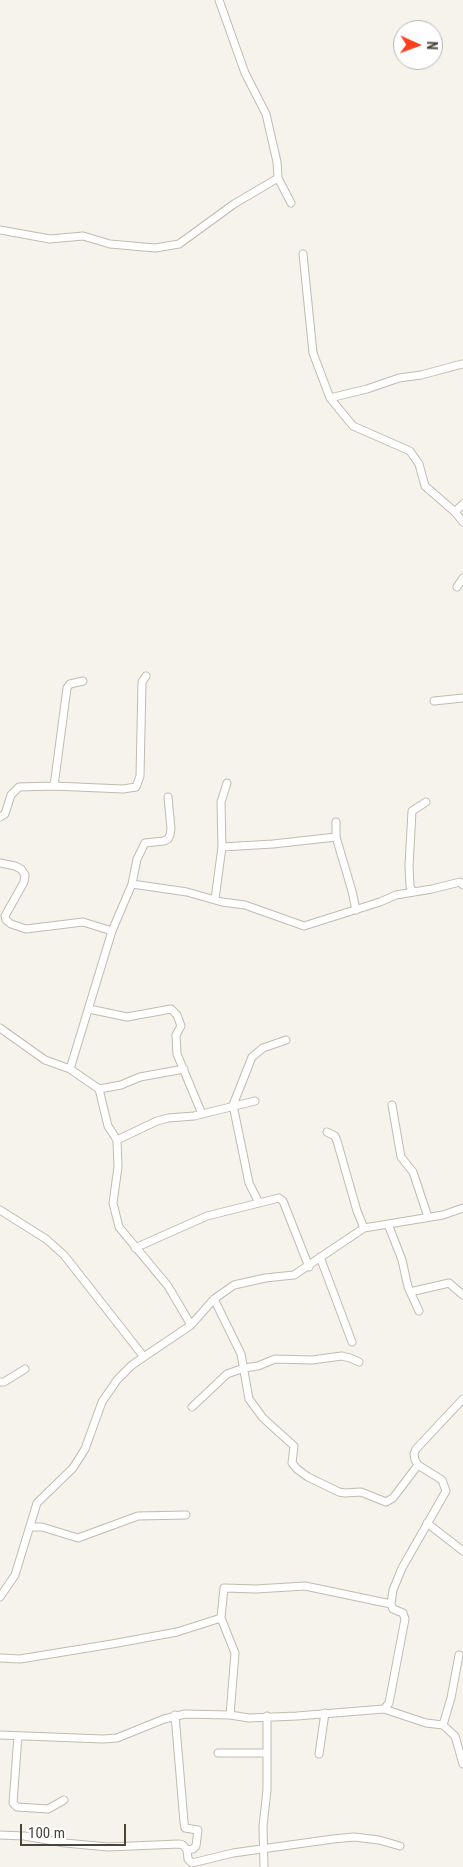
<!DOCTYPE html>
<style>
body{margin:0}
#map{position:relative;width:463px;height:1867px;overflow:hidden;background:#f6f3ec;font-family:"Roboto Condensed",sans-serif}
canvas{display:block}
.north{position:absolute;left:393px;top:20px;width:50px;height:50px;box-sizing:border-box;background:#fff;border:1px solid #b7b4b0;border-radius:50%;rotate:92deg;font-size:14px;font-weight:700;line-height:20px;text-align:center;color:#4b4439}
.north::after{content:'';display:block;margin:auto;width:18px;height:22px;background:#fc3f1d;clip-path:polygon(50% 0,100% 100%,50% 72%,0 100%)}
.scale{position:absolute;left:20px;top:1824px;width:106px;height:22px;box-sizing:border-box;border:2px solid #4b4439;border-top:0;padding-left:6px;font-size:15px;line-height:18px;white-space:nowrap;color:#4b4439;-webkit-text-stroke:4px #fff;paint-order:stroke}
</style>
<div id="map">
<canvas width="463" height="1867"></canvas>
<div class="north">N</div>
<div class="scale">100 m</div>
</div>
<script>
const ctx = document.querySelector('canvas').getContext('2d');
ctx.lineJoin = 'round';
function toPath(rows) {
  const path = new Path2D();
  for (const r of rows) {
    path.moveTo(r[0], r[1]);
    for (let i = 2; i < r.length; i += 2) path.lineTo(r[i], r[i + 1]);
  }
  return path;
}
function strokePath(path, color, width, dash) {
  ctx.strokeStyle = color;
  ctx.lineWidth = width;
  ctx.lineCap = dash ? 'butt' : 'round';
  ctx.setLineDash(dash || []);
  ctx.stroke(path);
}
const street = toPath([
 [219,0,245,73,266,114,277,162,278,178,291,203],
 [0,230,50,239,83,236,110,244,155,248,179,244,234,204,278,178],
 [303,254,313,353,330,398,353,426,410,451,419,464,425,486,455,512,463,522],
 [330,398,367,389,399,378,421,375,462,364],
 [455,512,463,504],
 [457,587,463,578],
 [434,701,463,698],
 [54,786,67,688,70,684,83,681],
 [0,817,5,814,11,795,19,787,54,786,123,789,136,787,140,776,142,682,146,676],
 [336,822,336,837,352,891,356,910],
 [222,847,273,844,336,837],
 [0,863,15,866,21,869,25,875,24,882,5,916,6,920,11,924,26,929,83,922,112,931],
 [132,884,187,892,222,902,245,905,304,926,380,902,396,895,432,889,460,882,463,885],
 [412,891,410,886,409,866,412,811,426,802],
 [215,899,222,847,221,802,227,783],
 [89,1009,127,1017,171,1009,177,1015,181,1026,176,1035,177,1054,202,1114],
 [0,1028,45,1060,70,1069,99,1089,108,1126,117,1140],
 [70,1069,112,931,132,884,137,859,145,843,164,841,168,839,170,835,171,829,168,797],
 [99,1089,121,1085,140,1077,184,1069],
 [392,1105,401,1157,413,1172,428,1217],
 [327,1132,335,1136,337,1141,357,1211,364,1228],
 [259,1203,279,1198,283,1201,309,1267],
 [0,1210,46,1239,64,1255,144,1357],
 [388,1224,402,1260,408,1287,419,1311],
 [135,1248,207,1216,259,1203,249,1183,233,1105,252,1057,263,1048,286,1040],
 [320,1257,352,1342],
 [410,1292,449,1283,463,1295],
 [214,1299,241,1354,249,1399,263,1418,294,1446,292,1463,297,1469,308,1477,339,1492,345,1493,361,1492,386,1502,393,1498,418,1465],
 [191,1325,168,1286,119,1227,113,1203,118,1167,117,1140,157,1121,168,1118,194,1116,255,1101],
 [0,1382,4,1382,25,1369],
 [192,1407,227,1374,244,1368,258,1366,275,1359,312,1360,342,1356,350,1358,359,1362],
 [427,1523,463,1551],
 [30,1527,42,1527,78,1538,138,1516,186,1515],
 [0,1597,15,1575,37,1503,73,1468,85,1449,102,1402,117,1380,132,1365,191,1325,214,1299,234,1285,265,1278,294,1275,364,1228,443,1215,463,1208],
 [0,1658,20,1659,112,1644,177,1632,221,1618],
 [384,1709,389,1703,405,1619,403,1613,393,1609,391,1604,393,1590,402,1568,446,1491,442,1480,418,1465,415,1460,414,1454,416,1449,463,1399],
 [175,1715,184,1822,185,1828,198,1830,196,1846,193,1849,187,1850],
 [230,1715,235,1653,221,1618,224,1588,256,1589,305,1586,391,1604],
 [443,1725,451,1698,459,1655],
 [0,1735,103,1739,117,1738,164,1719,185,1714,230,1715,249,1718,297,1716,384,1709,426,1723,443,1725,455,1736,463,1764],
 [18,1736,13,1803,17,1807,48,1809,64,1800],
 [218,1753,267,1753],
 [319,1754,325,1713],
 [0,1835,24,1836,65,1843,108,1847,179,1844,183,1845,187,1850,188,1859,192,1863,233,1853,333,1839,354,1837,379,1840,400,1846],
 [264,1867,263,1826,267,1790,267,1716]
]);
strokePath(street, '#c2bbae', 9);
strokePath(street, '#fff', 7);
</script>
